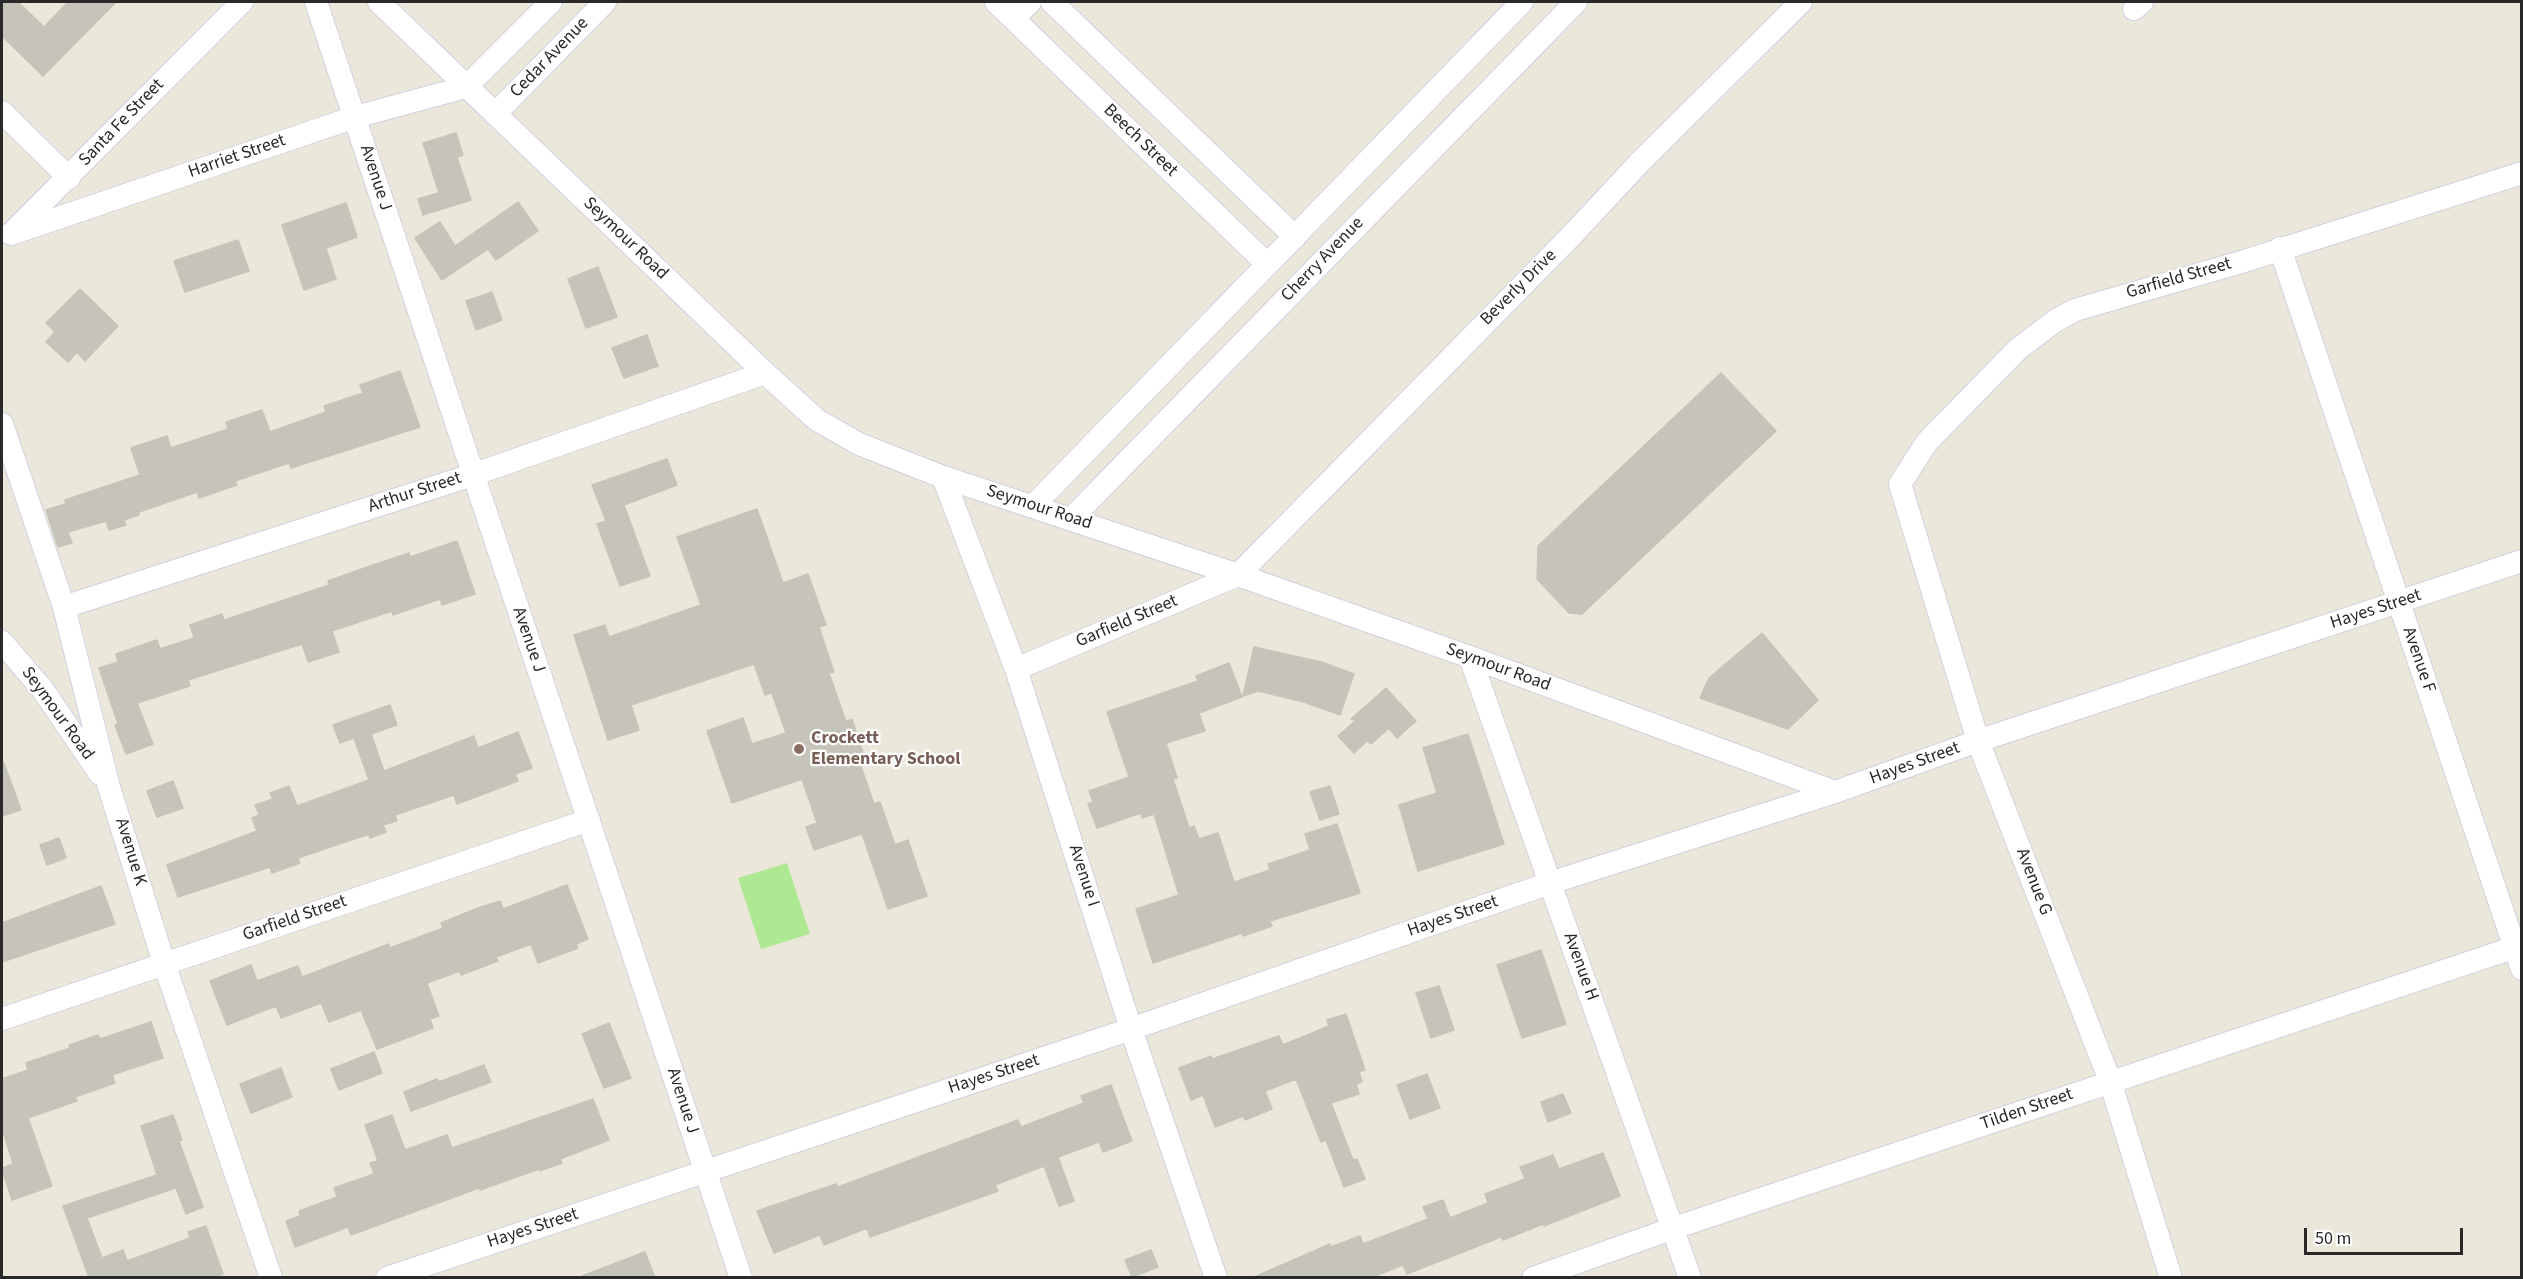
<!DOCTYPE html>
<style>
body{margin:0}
#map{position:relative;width:2523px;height:1279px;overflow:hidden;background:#ebe8db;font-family:"Source Sans 3",sans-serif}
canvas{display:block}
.frame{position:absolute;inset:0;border:3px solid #292929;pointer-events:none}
.scale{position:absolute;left:2304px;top:1228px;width:159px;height:27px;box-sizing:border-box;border:3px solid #292929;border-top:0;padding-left:8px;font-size:18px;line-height:21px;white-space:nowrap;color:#292929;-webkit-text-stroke:4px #fff;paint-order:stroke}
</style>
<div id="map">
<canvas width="2523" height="1279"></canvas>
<div class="frame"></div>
<div class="scale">50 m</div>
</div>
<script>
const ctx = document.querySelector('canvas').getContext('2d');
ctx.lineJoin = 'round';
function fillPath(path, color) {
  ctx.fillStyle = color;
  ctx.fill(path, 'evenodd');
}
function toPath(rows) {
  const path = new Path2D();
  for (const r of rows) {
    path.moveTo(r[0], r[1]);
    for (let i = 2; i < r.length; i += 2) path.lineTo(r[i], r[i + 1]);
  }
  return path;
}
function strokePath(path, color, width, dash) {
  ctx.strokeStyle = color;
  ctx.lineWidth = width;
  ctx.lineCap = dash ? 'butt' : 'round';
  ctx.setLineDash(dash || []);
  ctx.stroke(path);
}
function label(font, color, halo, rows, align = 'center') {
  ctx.font = font + ' "Source Sans 3",sans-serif';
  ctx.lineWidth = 4.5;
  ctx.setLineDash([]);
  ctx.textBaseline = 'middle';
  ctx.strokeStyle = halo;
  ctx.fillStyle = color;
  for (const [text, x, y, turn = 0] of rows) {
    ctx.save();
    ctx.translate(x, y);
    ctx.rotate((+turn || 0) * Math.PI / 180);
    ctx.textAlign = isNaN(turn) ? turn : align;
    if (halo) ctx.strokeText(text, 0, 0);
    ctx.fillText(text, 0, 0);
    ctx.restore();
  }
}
fillPath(toPath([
 [787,863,810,934,761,949,738,878]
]), '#aee893');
const building = toPath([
 [2,2,18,2,44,27,68,2,116,2,43,76,2,36,2,2],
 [456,133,463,155,457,157,471,200,423,215,418,199,439,193,423,143,456,133],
 [518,202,538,231,496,260,488,249,442,280,415,238,440,222,455,246,518,202],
 [346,203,357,237,326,248,336,279,304,290,282,225,346,203],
 [238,240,249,271,185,292,174,261,238,240],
 [598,267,617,317,586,328,568,279,598,267],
 [80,289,118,326,85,361,77,352,68,362,46,342,55,332,46,323,80,289],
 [492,292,502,320,476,330,466,301,492,292],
 [647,335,658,366,624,378,612,348,647,335],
 [400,371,420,427,291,468,289,463,235,481,237,485,199,498,197,492,139,512,139,515,124,520,126,525,109,530,106,521,68,532,72,543,58,547,46,510,66,504,65,500,140,475,131,448,167,436,171,448,228,429,226,422,262,410,270,432,326,412,324,406,363,393,360,385,400,371],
 [1721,373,1776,431,1582,614,1569,613,1537,579,1538,546,1721,373],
 [667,459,677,485,624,505,650,576,620,586,597,524,606,521,592,485,667,459],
 [757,509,783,583,808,574,826,625,819,627,834,672,829,673,846,722,852,719,863,753,857,755,874,804,880,802,895,845,908,840,927,896,888,909,862,834,814,850,806,827,817,823,802,779,732,803,707,731,743,718,752,744,786,733,772,693,765,695,754,664,631,705,639,730,608,740,574,635,605,625,609,637,701,605,677,537,757,509],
 [457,541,475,594,442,605,440,599,393,615,392,611,332,631,339,652,308,662,302,644,188,680,190,686,137,703,153,744,126,754,115,725,118,724,99,668,118,662,116,654,157,640,160,649,194,638,190,625,222,614,224,620,329,585,328,581,376,564,409,553,410,557,457,541],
 [1762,633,1818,700,1788,729,1700,698,1709,678,1762,633],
 [1254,647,1321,662,1354,674,1340,715,1304,702,1258,691,1243,696,1254,647],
 [1229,663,1242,697,1199,713,1205,731,1166,743,1177,778,1173,779,1189,828,1194,826,1199,839,1218,833,1234,882,1270,870,1268,864,1310,850,1305,834,1337,824,1360,893,1270,921,1272,926,1243,936,1242,933,1153,963,1136,909,1179,895,1154,814,1142,818,1141,813,1097,828,1088,804,1093,802,1089,791,1129,777,1107,712,1198,681,1196,676,1229,663],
 [1386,688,1416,721,1397,738,1389,728,1371,744,1367,741,1354,753,1338,736,1356,720,1351,719,1386,688],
 [390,705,397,725,371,734,384,771,474,736,478,748,518,732,532,768,515,774,518,781,457,804,454,795,395,815,397,821,383,825,386,832,370,838,369,834,298,858,300,863,272,873,270,867,178,897,167,865,257,831,252,818,259,815,255,805,273,799,270,793,289,786,297,806,369,780,354,738,340,743,333,725,390,705],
 [1468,734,1504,844,1418,871,1399,805,1437,793,1423,748,1468,734],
 [2,763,4,763,21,810,2,816,2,763],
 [173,781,183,808,157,817,147,791,173,781],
 [1330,786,1339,814,1320,820,1310,792,1330,786],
 [59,838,66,858,47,865,40,845,59,838],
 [567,885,588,939,576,944,578,948,538,963,531,944,496,957,498,961,461,975,460,971,427,983,439,1016,430,1019,433,1028,377,1049,361,1010,329,1022,321,1003,281,1018,276,1006,227,1025,210,981,251,965,257,981,298,966,302,977,389,944,390,948,443,928,441,923,478,908,500,901,503,909,567,885],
 [101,886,115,924,2,962,2,923,101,886],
 [1541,950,1566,1024,1522,1038,1497,965,1541,950],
 [1439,986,1454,1030,1431,1038,1416,993,1439,986],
 [1346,1014,1365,1070,1359,1072,1362,1082,1356,1084,1359,1094,1331,1103,1353,1160,1357,1159,1365,1179,1344,1187,1326,1140,1321,1142,1296,1079,1265,1091,1272,1109,1245,1120,1243,1116,1215,1127,1203,1095,1191,1100,1179,1068,1211,1056,1212,1059,1279,1036,1283,1045,1329,1026,1327,1020,1346,1014],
 [151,1022,163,1058,112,1075,115,1083,75,1097,77,1101,28,1118,52,1186,12,1200,2,1170,2,1168,13,1164,2,1128,2,1079,28,1070,26,1063,70,1048,69,1045,98,1035,100,1039,151,1022],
 [609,1023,631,1078,604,1088,582,1034,609,1023],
 [374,1052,382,1073,339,1090,331,1069,374,1052],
 [484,1065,491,1082,411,1111,404,1092,437,1079,439,1082,484,1065],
 [281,1068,292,1097,251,1113,240,1084,281,1068],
 [1427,1074,1440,1108,1410,1119,1397,1085,1427,1074],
 [1111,1085,1132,1141,1103,1152,1099,1142,1058,1157,1074,1201,1059,1206,1044,1166,995,1185,998,1191,870,1237,867,1228,824,1245,820,1235,774,1253,757,1211,836,1184,838,1187,1018,1120,1021,1127,1084,1103,1081,1096,1111,1085],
 [1563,1094,1571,1113,1548,1122,1541,1102,1563,1094],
 [593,1099,609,1140,560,1159,562,1163,540,1171,539,1169,480,1190,479,1188,351,1235,348,1227,295,1247,286,1221,300,1216,299,1211,337,1197,334,1188,374,1174,370,1163,378,1161,365,1125,392,1115,405,1150,447,1135,452,1148,593,1099],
 [173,1115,182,1140,179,1141,203,1207,186,1214,176,1188,87,1218,102,1258,123,1250,127,1261,190,1238,188,1232,206,1226,223,1274,213,1278,89,1278,63,1206,157,1175,141,1126,173,1115],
 [1603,1153,1620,1196,1544,1226,1543,1224,1503,1240,1501,1237,1407,1274,1403,1265,1370,1278,1252,1278,1330,1244,1331,1247,1360,1236,1363,1244,1428,1219,1423,1207,1443,1200,1450,1218,1488,1203,1485,1194,1525,1179,1520,1167,1553,1155,1559,1169,1603,1153],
 [1151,1250,1158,1267,1132,1277,1125,1260,1151,1250],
 [645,1252,655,1278,582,1278,582,1276,645,1252]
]);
fillPath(building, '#c6c4ba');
strokePath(building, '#c6c4b4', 1.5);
const minor = toPath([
 [316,2,741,1278],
 [379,2,765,373,817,420,859,444,943,477,1238,575,1470,657,1835,792],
 [996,2,1267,264],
 [1052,2,1295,237],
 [2134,9,2142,2],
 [1014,18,1030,2],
 [466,87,551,2],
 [2,112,69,178],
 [495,114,605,2],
 [15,230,242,2],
 [11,234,355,117,466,87],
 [2280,248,2522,969],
 [2,424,64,607,109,787,164,963,271,1278],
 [943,477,1016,669,1131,1029,1216,1278],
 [1033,506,1522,2],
 [1071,519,1576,2],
 [64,607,472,475,765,373],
 [2,642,43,690,100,774],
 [1470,657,1690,1278],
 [1016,669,1238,575,1574,233,1640,162,1801,2],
 [2,1019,589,820],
 [387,1278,1131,1029,1550,883,1835,792,1978,741,2522,561],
 [1533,1278,1674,1228,2522,945],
 [2171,1278,2110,1081,1978,741,1900,484,1927,442,2018,349,2055,321,2075,310,2238,263,2522,173]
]);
strokePath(minor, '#d1d0e1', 24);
strokePath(minor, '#fff', 22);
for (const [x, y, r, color] of [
 [799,749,6,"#8d6e63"]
]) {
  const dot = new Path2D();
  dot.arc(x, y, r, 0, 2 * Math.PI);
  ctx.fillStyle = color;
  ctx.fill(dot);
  strokePath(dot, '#fff', 2);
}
label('18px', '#292929', '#fff', [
 ["Cedar Avenue",550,58,-46],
 ["Santa Fe Street",122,123,-46],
 ["Beech Street",1140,141,44],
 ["Harriet Street",237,157,-19],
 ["Avenue J",375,178,72],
 ["Seymour Road",625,239,44],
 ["Cherry Avenue",1323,260,-46],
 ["Garfield Street",2179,279,-16],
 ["Beverly Drive",1519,288,-45],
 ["Arthur Street",415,493,-18],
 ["Seymour Road",1039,508,18],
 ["Hayes Street",2376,610,-18],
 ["Garfield Street",1127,622,-23],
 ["Avenue J",528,640,71],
 ["Avenue F",2418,660,71],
 ["Seymour Road",1498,668,20],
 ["Seymour Road",57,714,54],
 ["Hayes Street",1915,764,-20],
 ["Avenue K",130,852,73],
 ["Avenue I",1083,876,72],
 ["Avenue G",2033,882,69],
 ["Hayes Street",1453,917,-19],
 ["Garfield Street",295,919,-19],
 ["Avenue H",1580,967,70],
 ["Hayes Street",994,1075,-18],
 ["Avenue J",682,1101,72],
 ["Tilden Street",2027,1110,-19],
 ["Hayes Street",533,1229,-18]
]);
label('bold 18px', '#785e54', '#fff', [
 ["Crockett",811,739],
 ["Elementary School",811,760]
], 'left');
</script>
